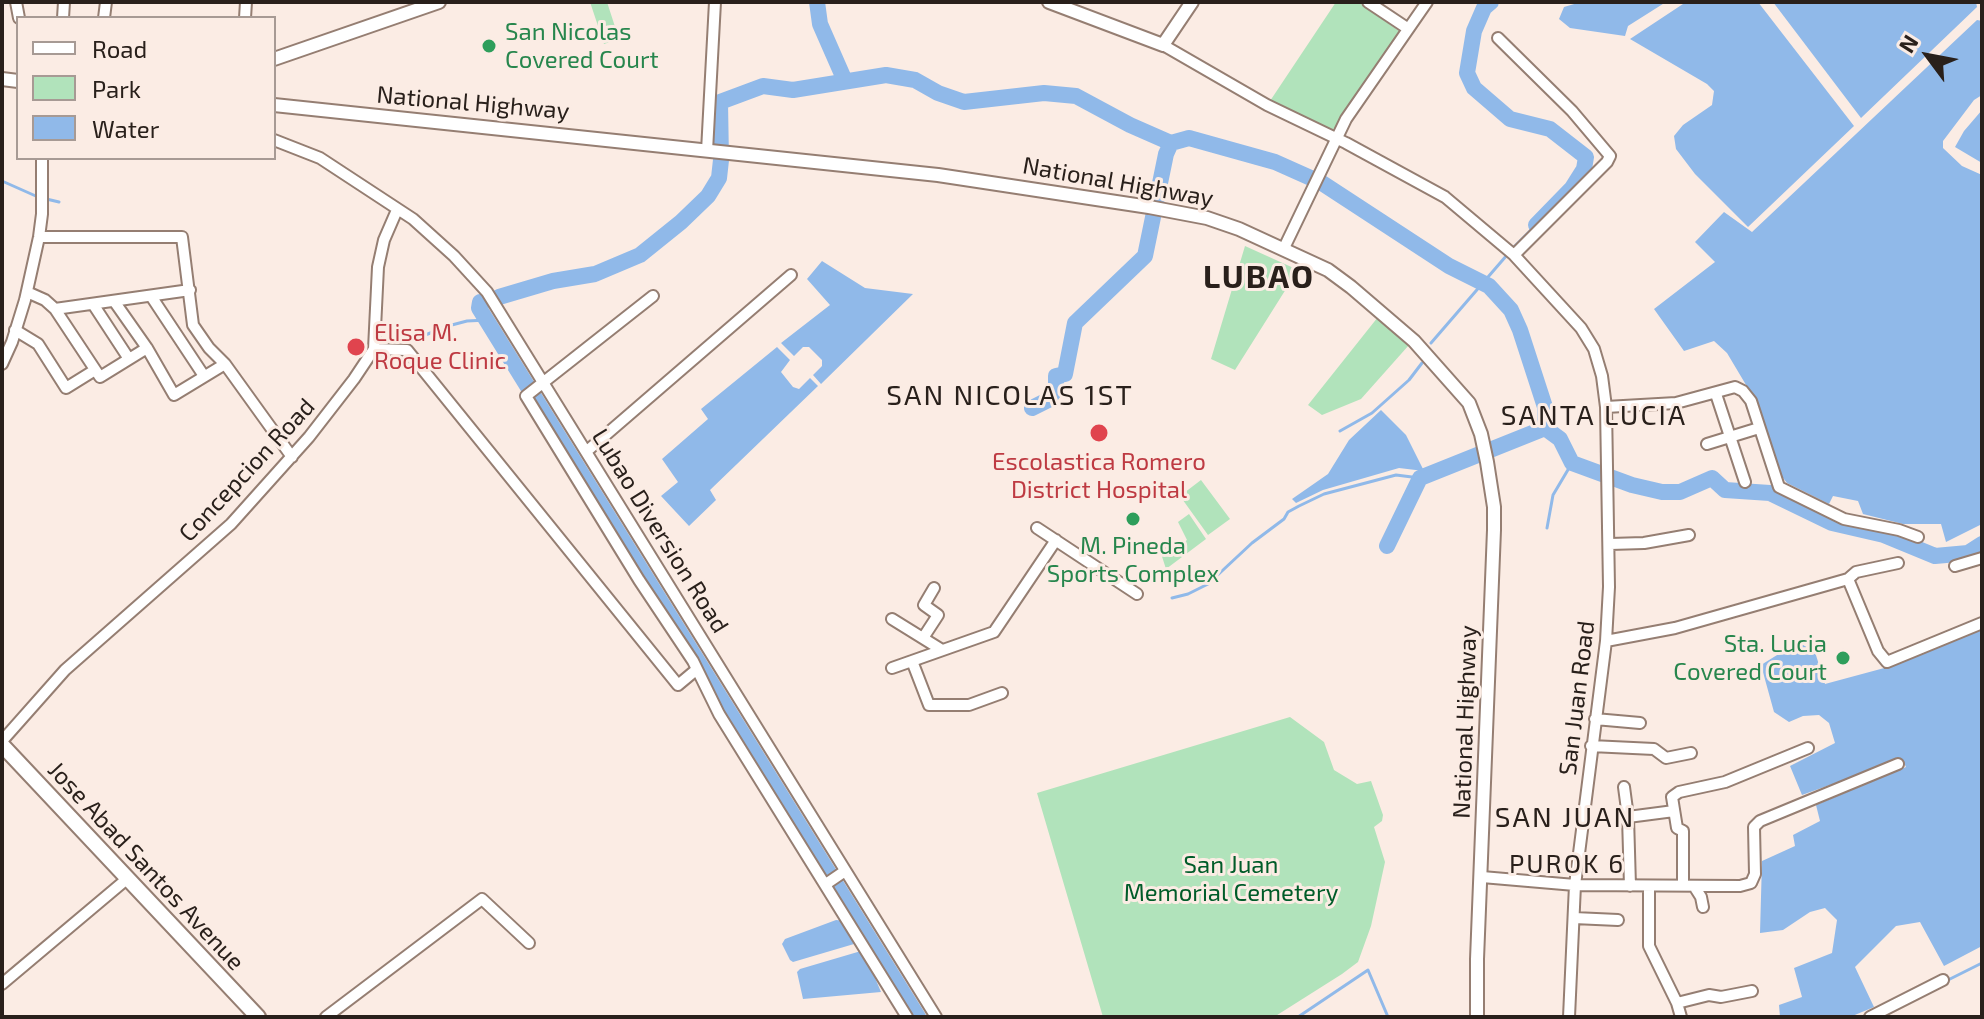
<!DOCTYPE html>
<style>
body{margin:0}
#map{position:relative;width:1984px;height:1019px;overflow:hidden;background:#fbece4;font-family:"Exo 2",sans-serif}
canvas{display:block}
.frame{position:absolute;inset:0;border:4px solid #29201b;pointer-events:none}
.legend{position:absolute;left:16px;top:16px;width:260px;height:144px;box-sizing:border-box;background:#fbece4;border:2px solid #a79a94;margin:0;padding:10px 14px;list-style:none;font-size:24px;color:#29201b}
.legend li{display:flex;align-items:center;gap:16px;height:40px}
.legend b{width:40px;border:2px solid #a79a94}
.north{position:absolute;left:1888px;top:16px;width:80px;height:80px;-webkit-text-stroke:6px #fbece4;paint-order:stroke;rotate:302deg;font-size:22px;font-weight:700;line-height:32px;text-align:center;color:#29201b}
.north::after{content:'';display:block;margin:auto;width:28px;height:36px;background:#29201b;clip-path:polygon(50% 0,100% 100%,50% 72%,0 100%)}
</style>
<div id="map">
<canvas width="1984" height="1019"></canvas>
<div class="frame"></div>
<ul class="legend">
<li><b style="height:10px;background:#fff"></b>Road</li>
<li><b style="height:22px;background:#b1e3bb"></b>Park</li>
<li><b style="height:22px;background:#90b9e9"></b>Water</li>
</ul>
<div class="north">N</div>
</div>
<script>
const ctx = document.querySelector('canvas').getContext('2d');
ctx.lineJoin = 'round';
function fillPath(path, color) {
  ctx.fillStyle = color;
  ctx.fill(path, 'evenodd');
}
function toPath(rows) {
  const path = new Path2D();
  for (const r of rows) {
    path.moveTo(r[0], r[1]);
    for (let i = 2; i < r.length; i += 2) path.lineTo(r[i], r[i + 1]);
  }
  return path;
}
function strokePath(path, color, width, dash) {
  ctx.strokeStyle = color;
  ctx.lineWidth = width;
  ctx.lineCap = dash ? 'butt' : 'round';
  ctx.setLineDash(dash || []);
  ctx.stroke(path);
}
function label(font, color, halo, rows, align = 'center') {
  ctx.font = font + ' "Exo 2",sans-serif';
  ctx.lineWidth = 6;
  ctx.setLineDash([]);
  ctx.textBaseline = 'middle';
  ctx.strokeStyle = halo;
  ctx.fillStyle = color;
  for (const [text, x, y, turn = 0] of rows) {
    ctx.save();
    ctx.translate(x, y);
    ctx.rotate((+turn || 0) * Math.PI / 180);
    ctx.textAlign = isNaN(turn) ? turn : align;
    if (halo) ctx.strokeText(text, 0, 0);
    ctx.fillText(text, 0, 0);
    ctx.restore();
  }
}
fillPath(toPath([
 [590,2,607,2,619,39,604,44],
 [1336,2,1358,2,1399,31,1340,123,1333,129,1324,129,1270,101],
 [1245,246,1298,270,1235,370,1211,359],
 [1378,317,1409,345,1361,399,1322,415,1308,405],
 [1201,480,1230,519,1208,535,1180,496],
 [1189,514,1206,539,1166,569,1158,544,1166,539,1173,550,1187,540,1178,522],
 [1290,717,1324,742,1334,770,1357,784,1371,781,1383,815,1382,821,1374,827,1385,862,1371,926,1358,962,1342,974,1274,1017,1103,1017,1037,793]
]), '#b1e3bb');
fillPath(toPath([
 [1581,2,1666,2,1628,26,1625,36,1570,28,1559,19,1564,7],
 [1686,2,1758,2,1854,126,1748,227,1695,174,1676,149,1674,136,1683,125,1712,105,1714,91,1707,84,1630,39],
 [1773,2,1976,2,1977,7,1861,118],
 [1977,20,1982,21,1982,95,1974,100,1943,141,1943,148,1962,166,1982,175,1982,524,1946,542,1941,524,1903,524,1863,514,1858,501,1833,496,1829,504,1787,483,1776,469,1755,400,1727,353,1714,341,1684,351,1654,309,1715,262,1695,242,1724,212,1752,232],
 [1982,110,1982,163,1955,147,1964,131],
 [822,261,865,288,913,294,821,384,813,375,822,366,822,360,809,347,803,347,794,356,781,343,830,305,807,279],
 [777,347,790,360,781,372,793,387,799,389,810,378,818,386,710,490,716,500,689,526,661,496,678,482,662,459,708,419,701,409],
 [1381,410,1406,435,1424,471,1399,468,1323,490,1296,503,1292,499,1328,474,1349,440],
 [1982,628,1982,946,1944,966,1920,922,1896,926,1855,967,1874,1007,1850,1017,1780,1017,1779,1005,1802,997,1794,968,1832,953,1837,920,1825,908,1810,912,1783,930,1760,933,1762,861,1795,846,1793,835,1820,821,1816,805,1906,767,1902,759,1802,795,1790,766,1835,743,1829,723,1819,715,1803,716,1789,722,1774,712,1761,665,1798,642,1815,652,1825,684,1888,667],
 [836,920,845,921,854,944,793,962,790,960,782,944,785,939],
 [861,951,865,954,881,992,803,999,797,972,800,969]
]), '#90b9e9');
strokePath(toPath([
 [2,181,38,197,59,202],
 [1512,249,1536,225],
 [1431,343,1507,255],
 [400,345,448,326,467,321,487,320],
 [1340,431,1372,413,1409,380,1422,363],
 [1547,528,1553,495,1572,463],
 [1172,598,1188,594,1208,584,1252,543,1284,519,1288,512,1299,506,1324,494,1396,475,1420,478],
 [1948,980,1982,963],
 [1298,1017,1368,970,1388,1017]
]), '#90b9e9', 3);
strokePath(toPath([
 [817,2,820,24,845,81],
 [1491,2,1484,8,1474,31,1467,73,1474,88,1510,119,1550,129,1586,157,1584,169,1572,188,1536,225],
 [499,297,553,281,595,274,640,255,681,222,708,196,719,178,721,160,720,102,763,86,793,90,886,75,915,80,938,93,964,102,1044,93,1076,96,1130,125,1171,143],
 [483,302,480,302,479,308,918,1017],
 [1032,408,1048,400,1056,389,1056,376,1065,374,1075,323,1145,256,1166,154,1171,143,1189,138,1275,162,1322,183,1449,266,1489,286,1511,310,1520,330,1545,407,1545,428],
 [1387,546,1420,478,1545,428,1560,439,1572,463,1632,485,1662,492,1680,492,1712,478,1725,490,1770,493,1832,523,1884,535,1935,556,1968,553,1982,544]
]), '#90b9e9', 16);
const minor = toPath([
 [16,2,19,18],
 [1368,2,1407,28],
 [63,18,64,2],
 [104,18,106,2],
 [245,18,246,2],
 [1498,38,1572,111,1610,156,1607,162,1514,255],
 [1163,45,1267,105,1346,143,1445,197,1514,255,1581,328,1594,349,1602,376,1606,407,1609,587,1606,641,1575,885,1569,1017],
 [274,140,320,158,413,219,454,256,487,292,936,1017],
 [707,151,715,2],
 [39,237,182,237,193,325,209,348,225,364,292,457],
 [1284,248,1346,119,1427,2],
 [27,292,45,300,55,309,100,377,147,348],
 [151,296,204,376],
 [653,296,526,396,639,580,693,661,719,714,907,1017],
 [114,301,147,348,174,395,225,364],
 [93,304,129,359],
 [55,309,190,290],
 [15,330,38,344,66,388,95,370],
 [374,349,407,350,678,685,696,670],
 [2,364,12,342,25,300,39,237,42,214,42,158],
 [1716,394,1745,482],
 [1606,407,1676,403,1735,387,1743,391,1751,401,1779,487,1844,519,1899,530,1918,537],
 [1707,444,1759,428],
 [587,451,791,275],
 [1037,528,1137,594],
 [1610,544,1644,543,1689,535],
 [1955,566,1982,558],
 [1848,579,1878,651,1887,662,1982,623],
 [892,619,942,650],
 [923,638,938,615,924,605,934,588],
 [1606,641,1675,628,1848,579,1856,572,1898,563],
 [912,661,929,705,969,705,1002,693],
 [892,668,994,632,1056,540],
 [1595,719,1640,723],
 [2,741,65,670,231,524,309,437,354,379,374,349,378,267,384,240,397,210],
 [1591,746,1654,749,1666,758,1691,753],
 [1624,787,1628,817,1630,886],
 [1628,817,1674,811],
 [1482,877,1575,885,1740,886,1751,883,1755,874,1754,827,1760,821,1898,764],
 [826,884,845,871],
 [1683,885,1683,831,1677,828,1672,797,1679,792,1725,782,1808,748],
 [1649,886,1649,946,1677,1003,1681,1017],
 [1694,886,1701,897,1703,907],
 [1574,918,1618,920],
 [2,984,128,878],
 [1677,1003,1709,995,1721,997,1752,991],
 [326,1017,482,899,529,943],
 [1870,1017,1943,980]
]);
const major = toPath([
 [1049,2,1163,45,1192,2],
 [274,59,439,2],
 [2,79,18,81],
 [274,105,938,175,1149,207,1207,218,1239,229,1328,270,1351,287,1414,341,1469,403,1481,434,1487,462,1494,507,1494,530,1477,959,1477,1017]
]);
const highway = toPath([
 [2,745,258,1017]
]);
strokePath(minor, '#957e72', 14);
strokePath(major, '#957e72', 16);
strokePath(highway, '#957e72', 18);
strokePath(minor, '#fff', 10);
strokePath(major, '#fff', 12);
strokePath(highway, '#fff', 14);
for (const [x, y, r, color] of [
 [489,46,8,"#2e9e5b"],
 [356,347,10,"#e0444e"],
 [1099,433,10,"#e0444e"],
 [1133,519,8,"#2e9e5b"],
 [1843,658,8,"#2e9e5b"]
]) {
  const dot = new Path2D();
  dot.arc(x, y, r, 0, 2 * Math.PI);
  ctx.fillStyle = color;
  ctx.fill(dot);
  strokePath(dot, '#fbece4', 3);
}
label('24px', '#27864d', '#fbece4', [
 ["San Nicolas",505,32],
 ["Covered Court",505,60],
 ["M. Pineda",1133,546,"center"],
 ["Sports Complex",1133,574,"center"],
 ["Sta. Lucia",1827,644,"right"],
 ["Covered Court",1827,672,"right"]
], 'left');
label('24px', '#29201b', '#fbece4', [
 ["National Highway",473,103,5],
 ["National Highway",1118,182,10],
 ["Concepcion Road",247,470,-47],
 ["Lubao Diversion Road",660,531,58],
 ["San Juan Road",1577,698,-83],
 ["National Highway",1465,722,-88],
 ["Jose Abad Santos Avenue",146,866,47]
]);
label('24px', '#be3a42', '#fbece4', [
 ["Elisa M.",374,333],
 ["Roque Clinic",374,361],
 ["Escolastica Romero",1099,462,"center"],
 ["District Hospital",1099,490,"center"]
], 'left');
label('24px', '#005c29', '#fbece4', [
 ["San Juan",1231,865],
 ["Memorial Cemetery",1231,893]
]);
ctx.letterSpacing = '2px';
label('26px', '#29201b', '#fbece4', [
 ["PUROK 6",1567,864]
]);
ctx.letterSpacing = '0px';
ctx.letterSpacing = '2px';
label('28px', '#29201b', '#fbece4', [
 ["SAN NICOLAS 1ST",1010,396],
 ["SANTA LUCIA",1594,416],
 ["SAN JUAN",1565,818]
]);
ctx.letterSpacing = '0px';
ctx.letterSpacing = '2px';
label('bold 32px', '#29201b', '#fbece4', [
 ["LUBAO",1259,277]
]);
ctx.letterSpacing = '0px';
</script>
